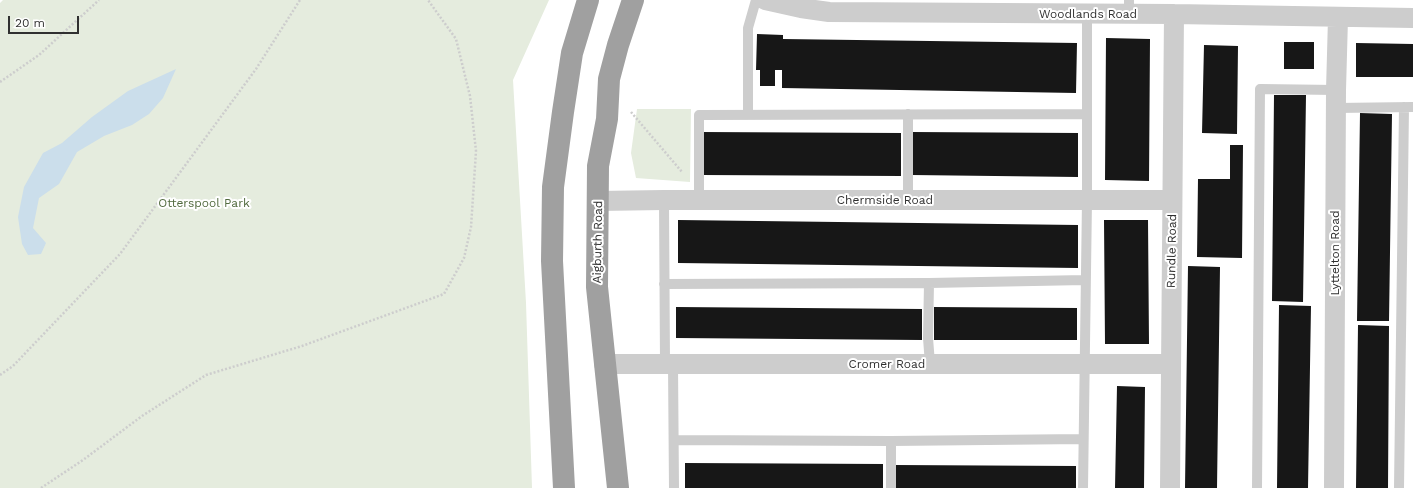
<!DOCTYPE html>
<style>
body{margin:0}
#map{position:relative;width:1413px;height:488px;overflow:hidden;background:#fff;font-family:"Work Sans",sans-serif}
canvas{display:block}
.scale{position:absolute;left:8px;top:16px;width:71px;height:18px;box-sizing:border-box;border:2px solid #303030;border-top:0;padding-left:5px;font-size:12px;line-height:14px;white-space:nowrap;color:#303030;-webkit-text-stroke:3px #fff;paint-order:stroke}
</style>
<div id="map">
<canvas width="1413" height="488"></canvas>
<div class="scale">20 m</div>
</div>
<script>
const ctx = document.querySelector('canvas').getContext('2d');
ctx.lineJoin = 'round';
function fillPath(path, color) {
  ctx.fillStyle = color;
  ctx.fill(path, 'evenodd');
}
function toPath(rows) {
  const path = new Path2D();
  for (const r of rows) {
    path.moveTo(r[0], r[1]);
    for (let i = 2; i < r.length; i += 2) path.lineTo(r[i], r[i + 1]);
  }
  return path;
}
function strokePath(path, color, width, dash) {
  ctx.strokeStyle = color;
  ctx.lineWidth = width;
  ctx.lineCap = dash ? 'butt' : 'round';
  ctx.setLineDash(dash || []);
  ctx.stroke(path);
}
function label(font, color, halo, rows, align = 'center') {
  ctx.font = font + ' "Work Sans",sans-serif';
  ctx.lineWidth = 4;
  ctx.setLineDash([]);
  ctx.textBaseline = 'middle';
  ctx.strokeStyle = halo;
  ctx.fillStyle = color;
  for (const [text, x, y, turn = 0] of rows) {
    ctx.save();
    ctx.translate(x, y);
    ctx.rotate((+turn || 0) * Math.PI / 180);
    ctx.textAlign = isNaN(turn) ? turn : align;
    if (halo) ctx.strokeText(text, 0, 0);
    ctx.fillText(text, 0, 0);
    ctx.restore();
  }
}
fillPath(toPath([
 [3,0,549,0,513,80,526,303,532,488,0,488,0,3],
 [637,109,691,109,690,182,636,178,631,153]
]), '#e5ecde');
fillPath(toPath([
 [176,69,163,98,149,114,132,125,104,136,77,152,59,184,39,198,33,228,46,243,41,254,28,255,22,244,18,217,24,187,43,153,62,143,92,117,128,91]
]), '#cbdeeb');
fillPath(toPath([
 [757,34,783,35,783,39,1077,43,1076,93,782,88,782,70,775,70,775,86,760,86,760,70,756,70],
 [1106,38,1150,39,1149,181,1105,180],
 [1284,42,1314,42,1314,69,1284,69],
 [1356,43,1413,44,1413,77,1356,77],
 [1204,45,1238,46,1237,134,1202,133],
 [1274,95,1306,95,1303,302,1272,301],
 [1360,113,1392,114,1389,321,1357,321],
 [701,132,901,133,901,176,701,175],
 [912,132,1078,133,1078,177,912,175],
 [1230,145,1243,145,1242,258,1197,257,1198,179,1230,179],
 [678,220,1078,225,1078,268,678,263],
 [1104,220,1148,220,1149,344,1105,344],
 [1188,266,1220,267,1217,488,1185,488],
 [1279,305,1311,306,1308,488,1277,488],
 [676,307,922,309,922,340,676,338],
 [934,307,1077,308,1077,340,934,340],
 [1358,325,1389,326,1388,488,1356,488],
 [1117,386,1145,387,1144,488,1115,488],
 [685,463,883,464,883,488,685,488],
 [895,465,1076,466,1076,488,895,488]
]), '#171717');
strokePath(toPath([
 [0,82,39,55,99,0],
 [631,112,682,172],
 [0,375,13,366,120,254,256,69,300,0],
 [41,488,83,460,142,416,206,375,302,346,444,294,464,258,471,227,476,151,470,96,456,39,428,0]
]), '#cdcdcd', 2.5, [2, 2]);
strokePath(toPath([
 [1129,0,1129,15],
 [1336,108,1413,107],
 [908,114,908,200],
 [748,115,748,28,756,0],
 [664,200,665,364],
 [699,200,699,115,1087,114],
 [929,283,928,338,930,364],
 [664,284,929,283,1085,280],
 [673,365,674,488],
 [674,440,891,441,1083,439],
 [891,488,891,441],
 [1083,488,1087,200,1087,14],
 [1257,488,1260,89,1336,90],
 [1399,488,1404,107]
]), '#cdcdcd', 10);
strokePath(toPath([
 [765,0,801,8,829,12,1174,14,1413,18],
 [598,201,664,200,1172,200],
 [604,364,1171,364],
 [1170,488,1174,14],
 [1334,488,1336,90,1338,18]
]), '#cdcdcd', 20);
strokePath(toPath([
 [564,488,552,261,553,187,563,112,572,53,588,0],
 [618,488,597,287,598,166,607,119,609,79,618,45,633,0]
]), '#a0a0a0', 22);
label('12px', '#303030', '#fff', [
 ["Woodlands Road",1088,14],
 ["Chermside Road",885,200],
 ["Aigburth Road",598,242,-89],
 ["Rundle Road",1172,251,-89],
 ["Lyttelton Road",1335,253,-90],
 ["Cromer Road",887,364]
]);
label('12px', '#516a3e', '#fff', [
 ["Otterspool Park",204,203]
]);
</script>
